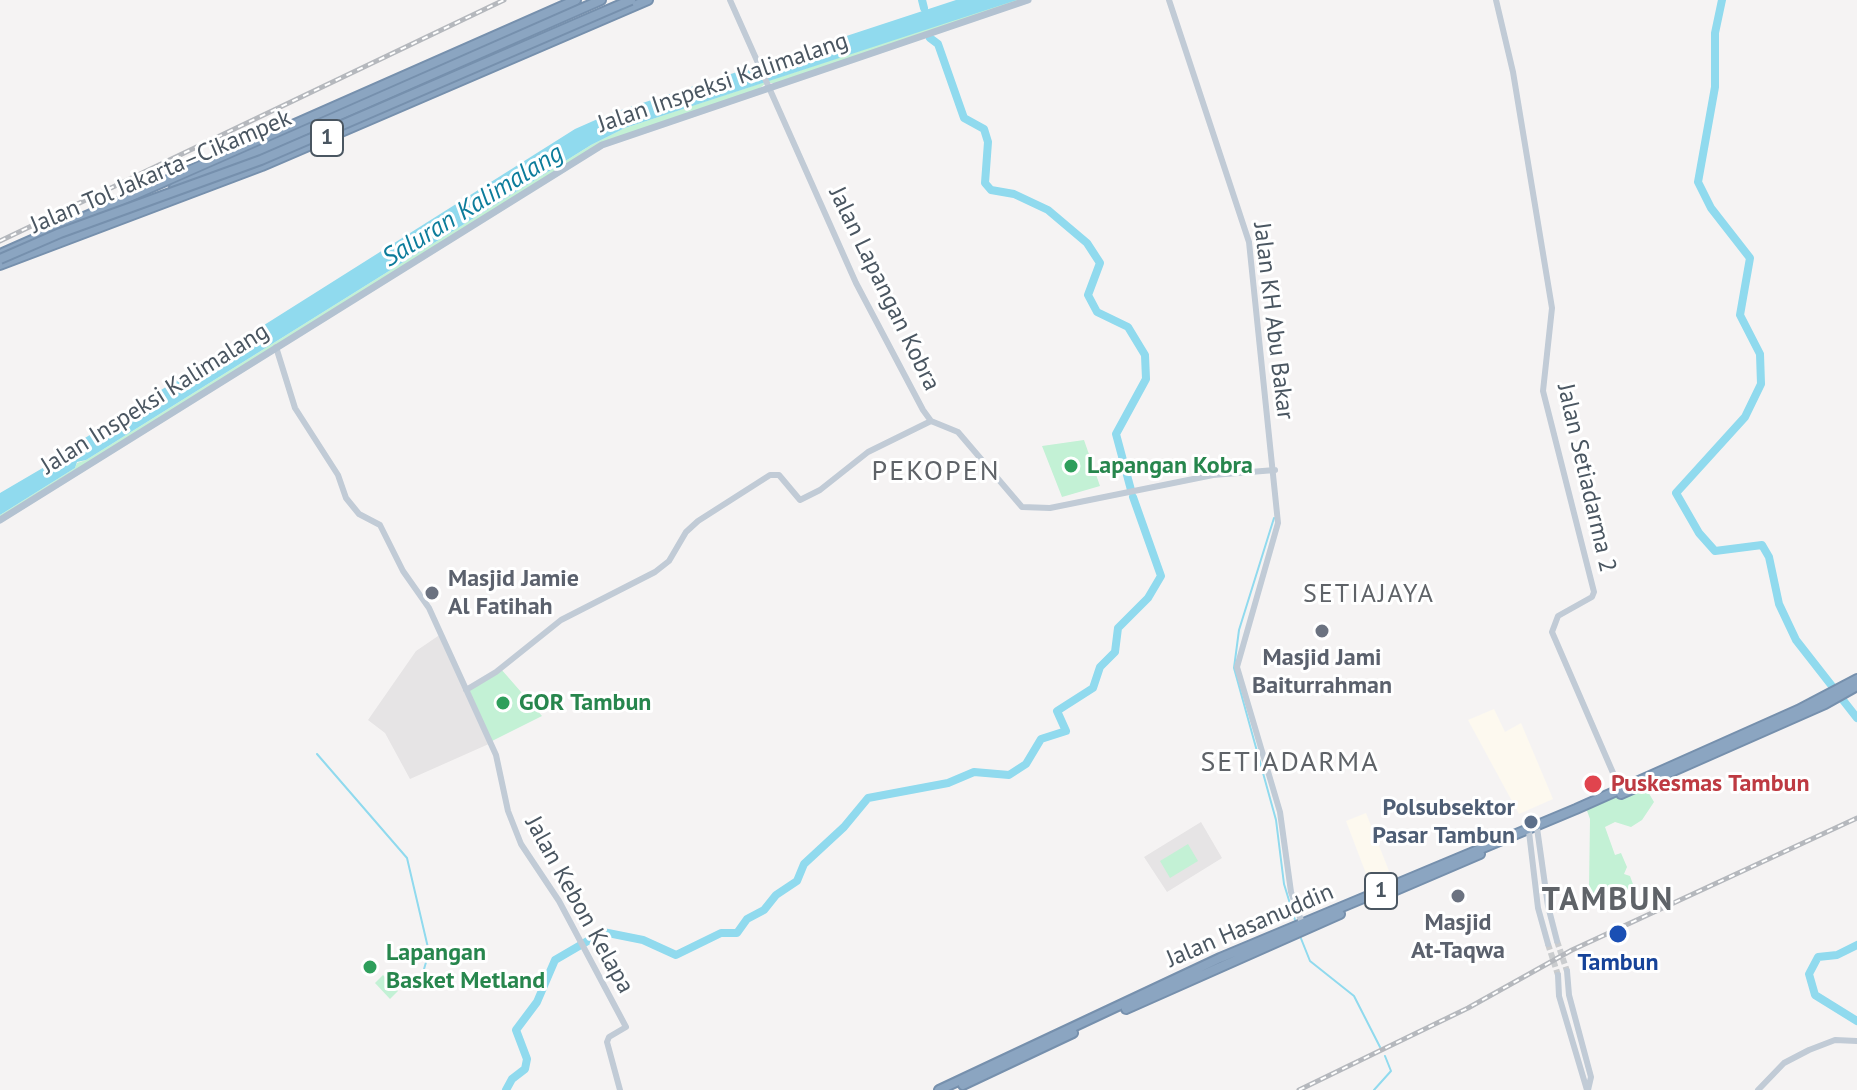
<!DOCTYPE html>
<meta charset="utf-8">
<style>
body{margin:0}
canvas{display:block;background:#f5f3f3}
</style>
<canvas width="1857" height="1090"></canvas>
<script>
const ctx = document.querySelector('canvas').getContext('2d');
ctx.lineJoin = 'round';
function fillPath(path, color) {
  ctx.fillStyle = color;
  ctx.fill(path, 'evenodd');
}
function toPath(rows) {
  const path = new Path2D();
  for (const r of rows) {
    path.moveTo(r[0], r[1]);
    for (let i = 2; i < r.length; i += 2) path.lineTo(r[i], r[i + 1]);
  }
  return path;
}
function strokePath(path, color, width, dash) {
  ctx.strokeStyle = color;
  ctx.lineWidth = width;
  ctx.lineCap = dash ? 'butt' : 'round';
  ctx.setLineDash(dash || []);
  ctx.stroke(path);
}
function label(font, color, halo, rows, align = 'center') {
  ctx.font = font + ' "PT Sans",sans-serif';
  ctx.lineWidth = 6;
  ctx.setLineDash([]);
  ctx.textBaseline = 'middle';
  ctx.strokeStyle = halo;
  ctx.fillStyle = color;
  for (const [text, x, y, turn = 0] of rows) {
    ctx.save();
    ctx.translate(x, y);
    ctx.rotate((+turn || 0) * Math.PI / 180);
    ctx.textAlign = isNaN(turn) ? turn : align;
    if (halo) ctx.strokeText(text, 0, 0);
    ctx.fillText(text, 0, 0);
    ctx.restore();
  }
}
fillPath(toPath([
 [1494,709,1505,732,1521,723,1553,799,1519,814,1468,720],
 [1366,813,1389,871,1368,879,1346,821]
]), '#fdf9ef');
fillPath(toPath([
 [441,634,491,743,410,779,385,733,368,720,416,651],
 [1201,822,1222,858,1167,892,1144,857]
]), '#e6e4e5');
fillPath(toPath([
 [1014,0,1028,0,780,83,766,83,755,92,621,136,0,520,0,515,75,468,77,463,86,460,591,145,625,128],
 [1084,440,1100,486,1062,497,1042,446],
 [501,669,542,716,492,741,469,690],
 [1644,785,1654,802,1642,820,1631,827,1615,822,1605,827,1615,855,1621,853,1627,867,1624,874,1630,876,1634,887,1614,897,1610,892,1594,899,1589,889,1590,819,1586,808,1539,823],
 [1188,844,1198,861,1170,878,1160,861],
 [383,975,398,991,390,999,375,983]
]), '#c3f1d5');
fillPath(toPath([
 [956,0,1017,0,625,128,591,145,86,460,77,462,75,468,0,515,0,493,70,452,77,443,575,129,609,114]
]), '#90daee');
strokePath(toPath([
 [1274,518,1239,630,1234,668,1276,820,1284,884,1295,920],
 [317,754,407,858,429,952,422,976],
 [1300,936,1310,961,1354,996,1380,1047],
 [1374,1090,1391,1071,1385,1056]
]), '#90daee', 2);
strokePath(toPath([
 [922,0,924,8],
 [1722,0,1715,33,1715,87,1698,182,1711,208,1750,258,1740,315,1760,354,1761,384,1745,417,1676,493,1699,533,1715,551,1762,545,1769,557,1779,604,1796,640,1857,718],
 [930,38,938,44,964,118,984,129,988,142,985,183,991,190,1014,194,1048,210,1087,243,1100,263,1088,295,1097,312,1128,327,1145,355,1146,379,1116,434,1131,490],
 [1857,945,1837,955,1818,957,1809,974,1815,995,1857,1021],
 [506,1090,512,1079,525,1069,527,1059,516,1030,537,1002,555,960,603,932,643,940,676,955,721,933,737,933,747,919,764,910,776,895,797,881,804,864,844,827,868,798,948,783,974,772,1009,775,1026,764,1041,739,1066,731,1057,711,1093,688,1100,667,1115,652,1118,628,1148,598,1161,576,1133,497]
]), '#90daee', 8);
strokePath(toPath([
 [1557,941,1567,971],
 [1548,944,1558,975]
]), '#caccce', 6, [6, 3]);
const highway = toPath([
 [174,188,601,0],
 [0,254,576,0],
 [0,265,262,166,648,0],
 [1621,794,1825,704,1857,686],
 [1375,899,1480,854],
 [1126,1009,1340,914],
 [963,1085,1073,1033],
 [939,1090,1220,958,1576,809,1798,710,1857,679]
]);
strokePath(highway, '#7690ad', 12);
strokePath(toPath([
 [730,0,856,283,923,410,931,421,958,432,1022,507,1050,508,1213,475,1275,470],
 [1169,0,1249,242,1278,523,1237,667,1280,812,1291,892,1303,926],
 [1496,0,1513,72,1552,308,1543,391,1594,592,1592,597,1558,616,1552,632,1620,789],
 [276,347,295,408,338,475,346,498,359,514,380,525,403,571,429,608,496,755,508,811,521,844,559,901,626,1027,609,1037,607,1042,620,1090],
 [466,690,496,672,561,620,655,572,669,561,686,532,698,521,770,475,779,475,800,500,820,490,868,452,931,421],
 [1537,828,1548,906,1557,941],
 [1529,832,1538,908,1548,944],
 [1567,971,1569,995,1591,1077,1588,1090],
 [1558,975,1559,996,1587,1090],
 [1758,1090,1784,1063,1809,1050,1835,1040,1857,1041]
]), '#c1cbd6', 6);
strokePath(toPath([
 [0,520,602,145,1028,0]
]), '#b3c2d1', 7);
strokePath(highway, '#8ba5c1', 8);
const rail = toPath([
 [0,241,504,0],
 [1299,1090,1468,1008,1572,950,1857,818]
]);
strokePath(rail, '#b5b8bd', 5);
strokePath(rail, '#fff', 2, [6]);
const highwayBridge = toPath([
 [0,259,60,233,261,160,631,0]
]);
strokePath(highwayBridge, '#7690ad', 12, []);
strokePath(highwayBridge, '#8ba5c1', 8);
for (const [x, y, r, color] of [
 [1071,466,8,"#2e9e5b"],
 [432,593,8,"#6b7280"],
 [1322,631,8,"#6b7280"],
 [503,703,8,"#2e9e5b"],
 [1593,784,10,"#e0444e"],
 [1531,822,8,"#5c6f8a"],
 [1458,896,8,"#6b7280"],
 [1618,934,10,"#1a4fb4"],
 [370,967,8,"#2e9e5b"]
]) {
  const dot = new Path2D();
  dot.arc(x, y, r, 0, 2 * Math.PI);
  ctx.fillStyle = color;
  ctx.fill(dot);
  strokePath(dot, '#fff', 3);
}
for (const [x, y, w] of [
 [327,138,32],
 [1381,891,32]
]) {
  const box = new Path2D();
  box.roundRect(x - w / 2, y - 18, w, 36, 6);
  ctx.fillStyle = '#fff';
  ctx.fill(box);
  strokePath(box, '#4a5661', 2);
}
label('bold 22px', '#4a5661', null, [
 ["1",327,138],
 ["1",1381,891]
]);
label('24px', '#4a5661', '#fff', [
 ["Jalan Inspeksi Kalimalang",723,83,-19],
 ["Jalan Tol Jakarta–Cikampek",161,172,-23],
 ["Jalan Lapangan Kobra",884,289,64],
 ["Jalan KH Abu Bakar",1273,321,83],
 ["Jalan Inspeksi Kalimalang",155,399,-32],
 ["Jalan Setiadarma 2",1586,478,77],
 ["Jalan Kebon Kelapa",579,905,61],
 ["Jalan Hasanuddin",1250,926,-23]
]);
label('bold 24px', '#27864d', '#fff', [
 ["Lapangan Kobra",1087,466],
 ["GOR Tambun",519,703],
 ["Lapangan",386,953],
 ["Basket Metland",386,981]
], 'left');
label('bold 24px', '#5b616d', '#fff', [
 ["Masjid Jamie",448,579,"left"],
 ["Al Fatihah",448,607,"left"],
 ["Masjid Jami",1322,658],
 ["Baiturrahman",1322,686],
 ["Masjid",1458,923],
 ["At-Taqwa",1458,951]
]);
label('bold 24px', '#be3a42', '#fff', [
 ["Puskesmas Tambun",1611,784]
], 'left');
label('bold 24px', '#4e5e75', '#fff', [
 ["Polsubsektor",1515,808],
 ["Pasar Tambun",1515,836]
], 'right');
label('bold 24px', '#164399', '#fff', [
 ["Tambun",1618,963]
]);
label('italic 26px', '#0c7c9b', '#fff', [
 ["Saluran Kalimalang",473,206,-32]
]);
ctx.letterSpacing = '2px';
label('26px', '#5f6368', '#fff', [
 ["SETIAJAYA",1369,595]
]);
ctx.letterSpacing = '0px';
ctx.letterSpacing = '2px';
label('28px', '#5f6368', '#fff', [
 ["PEKOPEN",936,472],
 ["SETIADARMA",1290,763]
]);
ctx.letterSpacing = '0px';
ctx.letterSpacing = '2px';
label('bold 32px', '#5f6368', '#fff', [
 ["TAMBUN",1608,901]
]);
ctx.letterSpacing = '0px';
</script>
